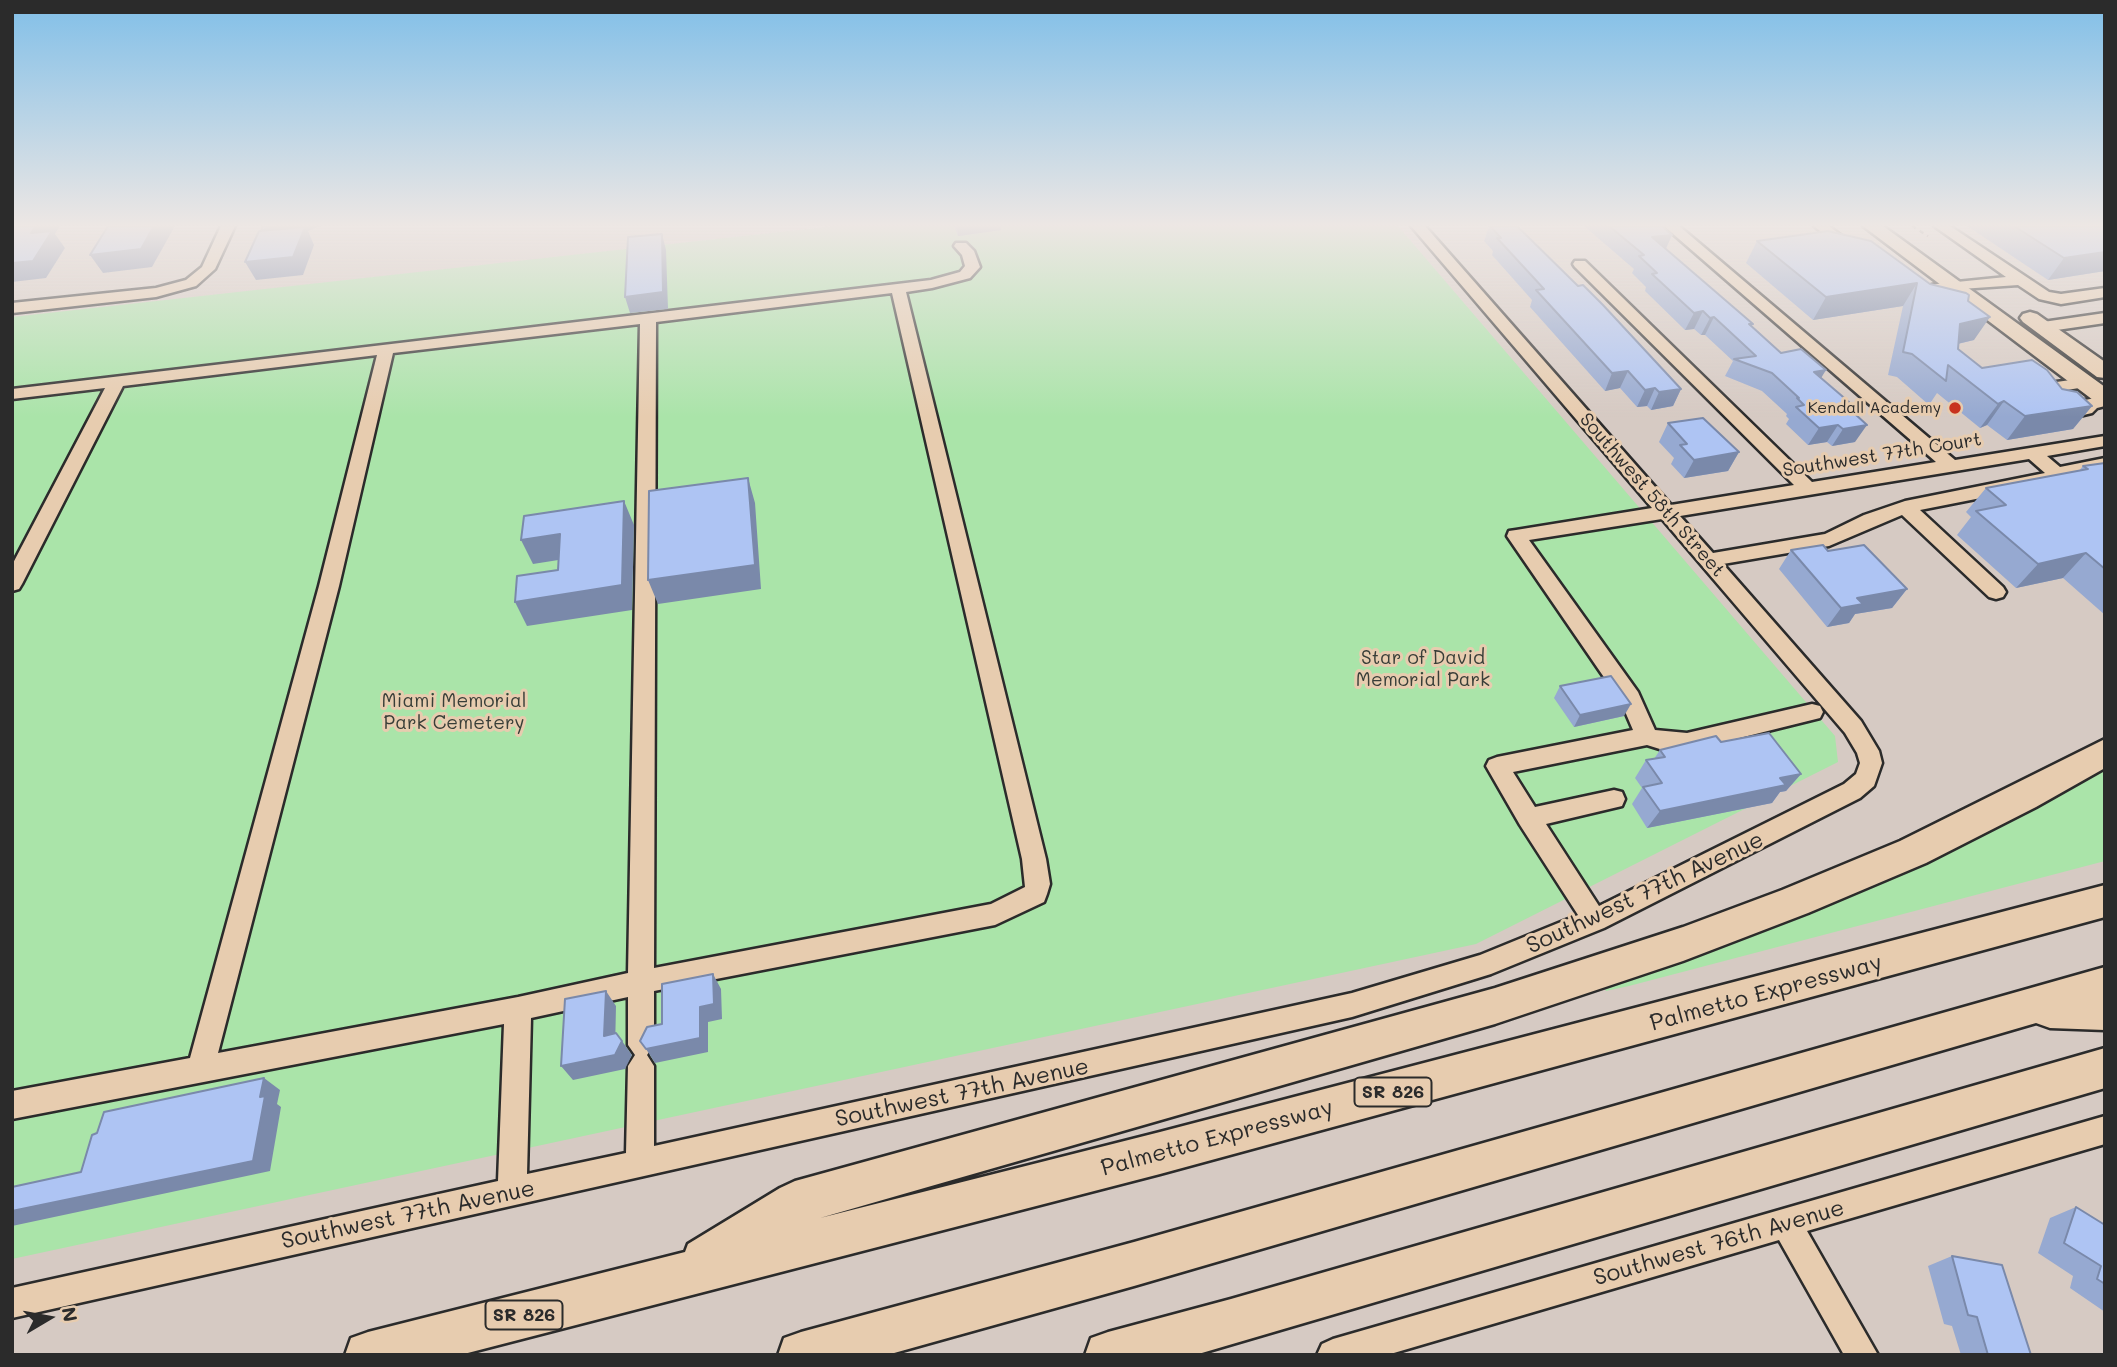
<!DOCTYPE html>
<style>
body{margin:0}
#map{position:relative;width:2117px;height:1367px;overflow:hidden;background:#d6cac3;font-family:Mali,sans-serif}
canvas{display:block}
.frame{position:absolute;inset:0;border:14px solid #2b2b2b;pointer-events:none}
.north{position:absolute;left:14px;top:1283px;width:70px;height:70px;-webkit-text-stroke:5px #e7ccaf;paint-order:stroke;rotate:80deg;font-size:19px;font-weight:700;line-height:28px;text-align:center;color:#2b2b2b}
.north::after{content:'';display:block;margin:auto;width:24px;height:32px;background:#2b2b2b;clip-path:polygon(50% 0,100% 100%,50% 72%,0 100%)}
</style>
<div id="map">
<canvas width="2117" height="1367"></canvas>
<div class="frame"></div>
<div class="north">N</div>
</div>
<script>
const ctx = document.querySelector('canvas').getContext('2d');
ctx.lineJoin = 'round';
function fillPath(path, color) {
  ctx.fillStyle = color;
  ctx.fill(path, 'evenodd');
}
function toPath(rows) {
  const path = new Path2D();
  for (const r of rows) {
    path.moveTo(r[0], r[1]);
    for (let i = 2; i < r.length; i += 2) path.lineTo(r[i], r[i + 1]);
  }
  return path;
}
function strokePath(path, color, width, dash) {
  ctx.strokeStyle = color;
  ctx.lineWidth = width;
  ctx.lineCap = dash ? 'butt' : 'round';
  ctx.setLineDash(dash || []);
  ctx.stroke(path);
}
function label(font, color, halo, rows, align = 'center') {
  ctx.font = font + ' Mali,sans-serif';
  ctx.lineWidth = 6;
  ctx.setLineDash([]);
  ctx.textBaseline = 'middle';
  ctx.strokeStyle = halo;
  ctx.fillStyle = color;
  for (const [text, x, y, turn = 0] of rows) {
    ctx.save();
    ctx.translate(x, y);
    ctx.rotate((+turn || 0) * Math.PI / 180);
    ctx.textAlign = isNaN(turn) ? turn : align;
    if (halo) ctx.strokeText(text, 0, 0);
    ctx.fillText(text, 0, 0);
    ctx.restore();
  }
}
fillPath(toPath([
 [833,226,1398,226,1835,736,1838,762,1476,944,12,1259,12,317],
 [2105,767,2105,861,1629,986,1606,991,1601,983]
]), '#aae4a9');
const minor = toPath([
 [221,226,235,226,215,269,196,286,156,297,12,313,12,303,156,288,186,280,202,267,221,226],
 [1411,226,1425,226,1671,505,1794,485,1575,267,1573,264,1575,261,1585,261,1812,482,1936,462,1664,226,1679,226,1955,460,2105,436,2105,446,2047,456,2060,467,2105,458,2105,470,2066,477,2052,484,1920,510,2003,587,2006,592,2003,597,1996,599,1989,597,1902,515,1829,546,1723,564,1861,721,1879,751,1882,763,1874,786,1860,798,1604,928,1491,974,1352,1017,12,1318,12,1288,498,1181,504,1024,12,1119,12,1091,190,1058,319,586,377,355,123,386,22,584,19,589,12,591,12,565,105,388,12,399,12,389,931,280,960,272,965,266,962,255,954,246,956,243,966,243,974,251,980,267,970,278,932,288,906,292,1046,859,1050,884,1047,894,1044,902,995,925,654,991,654,1045,647,1055,654,1066,654,1146,1352,993,1480,955,1578,915,1520,825,1486,766,1489,760,1497,757,1633,730,1621,702,1507,536,1509,531,1516,530,1652,508,1411,226],
 [892,293,1022,859,1025,887,991,904,654,968,656,322,892,293],
 [640,324,628,973,518,997,218,1053,339,586,393,353,640,324],
 [2029,459,2045,473,1905,501,1864,515,1825,534,1713,553,1680,516,2029,459],
 [1662,519,1845,733,1857,753,1860,763,1856,774,1844,784,1599,906,1546,824,1622,806,1625,799,1622,792,1614,790,1535,807,1513,772,1647,745,1663,750,1687,751,1812,720,1820,718,1823,712,1820,706,1812,704,1687,733,1655,730,1638,692,1529,540,1662,519],
 [628,997,628,1045,635,1055,628,1066,626,1153,527,1174,531,1018,628,997],
 [1814,226,1829,226,1857,248,1855,251,1845,251,1814,226],
 [1934,226,1950,226,2049,292,2061,294,2105,288,2105,297,2061,304,2039,299,2018,285,1932,291,1930,288,1932,285,1937,284,2006,277,1934,226],
 [2105,313,2105,323,2043,332,2035,327,2043,322,2105,313],
 [2085,378,2093,383,2091,386,2049,393,2058,402,2075,407,2085,400,2105,396,2105,406,2097,408,2092,413,2075,417,2046,410,2032,394,2035,387,2042,384,2085,378],
 [2105,1116,2105,1144,1807,1231,1878,1355,1844,1355,1779,1240,1387,1355,1317,1355,1322,1344,1333,1339,2105,1116]
]);
const major = toPath([
 [1863,226,1883,226,2105,387,2105,405,2097,403,1863,226],
 [2030,312,2037,314,2105,362,2105,378,2097,377,2023,322,2020,318,2023,314,2030,312]
]);
const highway = toPath([
 [2105,739,2105,768,2036,807,1926,863,1808,913,1683,961,1495,1024,820,1218,1160,1132,2105,885,2105,917,1160,1174,460,1355,345,1355,351,1338,368,1332,685,1252,688,1244,780,1188,795,1181,1495,988,1683,927,1782,890,1900,841,2105,739],
 [2105,967,2105,1030,2050,1028,2036,1023,1134,1286,887,1355,778,1355,784,1338,801,1332,1134,1242,2105,967],
 [2105,1048,2105,1088,1195,1355,1085,1355,1091,1338,1108,1332,1231,1299,2105,1048]
]);
strokePath(minor, '#2b2b2b', 5);
strokePath(major, '#2b2b2b', 5);
strokePath(highway, '#2b2b2b', 5);
strokePath(toPath([
 [1912,226,1928,236]
]), '#2b2b2b', 2.5, [4.5, 4.5]);
fillPath(minor, '#e7ccaf');
fillPath(major, '#e7ccaf');
fillPath(highway, '#e7ccaf');
fillPath(toPath([
 [954,226,1001,226,1001,230,958,236],
 [1489,226,1517,226,1681,389,1673,406,1651,410,1647,406,1637,407,1620,388,1605,391,1530,307,1532,300,1492,255,1493,251,1484,241],
 [1584,226,1662,226,1672,235,1666,249,1753,324,1752,326,1781,353,1821,378,1849,402,1846,406,1855,442,1832,446,1827,442,1808,445,1786,424,1789,419,1786,416,1787,414,1762,391,1725,376,1733,361,1705,335,1701,335,1694,329,1685,330,1645,291,1646,287,1632,273,1634,269],
 [1967,226,2105,226,2105,271,2048,280],
 [1757,241,1930,284,1968,301,1974,340,1958,344,1958,349,1982,368,2062,389,2092,406,2073,429,2007,440,1987,425,1980,428,1937,393,1929,405,1897,377,1888,375,1903,306,1813,320,1746,263],
 [1668,423,1739,452,1728,471,1684,478,1671,464,1674,458,1659,442],
 [2105,463,2105,615,2063,578,2016,588,1957,535,1971,517,1966,512,1986,488,2079,471,2083,466],
 [1791,550,1828,551,1907,589,1892,608,1855,614,1849,623,1827,627,1779,569],
 [1560,686,1624,716,1574,727,1554,698],
 [1721,742,1801,774,1786,791,1780,792,1772,803,1647,828,1632,804,1642,788,1635,778,1646,760,1654,759,1660,750],
 [2076,1207,2105,1225,2105,1312,2070,1288,2073,1276,2038,1253,2050,1218],
 [1952,1256,2031,1355,1961,1355,1952,1326,1944,1324,1928,1266]
]), '#96a9d1');
fillPath(toPath([
 [36,226,60,226,55,234,65,248,46,278,12,282,12,263],
 [154,226,175,226,152,267,103,273,90,255],
 [274,226,321,226,308,231,314,245,303,275,256,280,245,262,261,231],
 [957,226,1001,226,1001,230,958,236],
 [662,234,666,250,668,309,630,313,625,297],
 [1672,235,1664,252,1652,237],
 [2105,252,2105,271,2048,280,2064,258],
 [1917,283,1903,306,1813,320,1826,297],
 [1703,311,1694,329,1685,330,1694,313],
 [1714,317,1705,335,1701,335,1710,318],
 [1990,317,1974,340,1944,347,1960,324],
 [1826,370,1815,388,1814,372],
 [1628,371,1620,388,1605,391,1612,373],
 [1655,388,1647,406,1637,407,1645,390],
 [1681,389,1673,406,1651,410,1659,392],
 [2004,401,1987,425,1980,428,1998,404],
 [2092,406,2073,429,2007,440,2025,416],
 [1838,425,1827,442,1808,445,1819,428],
 [1867,425,1855,442,1832,446,1843,429],
 [1739,452,1728,471,1684,478,1694,460],
 [748,478,755,503,761,589,658,604,648,580],
 [624,501,634,525,632,610,527,626,515,602,622,585],
 [560,534,571,558,533,564,521,540],
 [2086,553,2063,578,2016,588,2038,564],
 [1907,589,1892,608,1855,614,1849,623,1827,627,1841,608,1857,598],
 [1631,704,1624,716,1574,727,1580,715],
 [1801,774,1786,791,1780,792,1772,803,1647,828,1660,811,1780,778],
 [713,974,721,989,722,1019,708,1022,708,1052,655,1063,646,1049],
 [606,991,616,1006,615,1050,604,1036],
 [622,1041,632,1055,625,1069,573,1080,561,1066],
 [264,1078,280,1090,277,1104,281,1107,270,1171,12,1226,12,1211,260,1097]
]), '#7a89aa');
const building = toPath([
 [12,226,36,226,31,233,52,231,33,261,12,263,12,226],
 [108,226,154,226,141,249,90,255,108,226],
 [263,226,274,226,261,231,263,226],
 [1490,226,1517,226,1578,286,1583,285,1603,305,1681,389,1659,392,1655,388,1645,390,1628,371,1612,373,1536,290,1544,289,1497,238,1501,238,1490,226],
 [1609,226,1662,226,1672,235,1652,237,1753,324,1749,324,1781,353,1801,349,1826,370,1814,372,1849,402,1843,403,1867,425,1843,429,1838,425,1819,428,1796,407,1804,405,1797,398,1799,398,1772,373,1734,359,1756,356,1714,317,1710,318,1703,311,1694,313,1652,274,1657,273,1639,256,1644,255,1609,226],
 [2014,226,2105,226,2105,252,2064,258,2014,226],
 [305,227,293,257,245,262,259,231,305,227],
 [1828,231,1871,241,1930,284,1966,293,1969,295,1968,301,1990,317,1960,324,1958,349,1982,368,2032,360,2047,370,2062,389,2077,392,2092,406,2025,416,2004,401,1998,404,1948,365,1946,381,1912,354,1903,352,1917,283,1826,297,1757,241,1828,231],
 [662,234,663,292,625,297,628,237,662,234],
 [1703,418,1739,452,1694,460,1680,445,1687,444,1668,423,1703,418],
 [2105,463,2105,569,2086,553,2038,564,1976,511,2006,505,1986,488,2088,469,2083,466,2105,463],
 [748,478,755,565,648,580,649,491,748,478],
 [624,501,622,585,515,602,517,576,558,570,560,534,521,540,524,516,624,501],
 [1823,545,1828,551,1864,545,1907,589,1857,598,1863,604,1841,608,1791,550,1823,545],
 [1611,676,1631,704,1580,715,1560,686,1611,676],
 [1769,733,1801,774,1780,778,1786,785,1660,811,1643,787,1662,783,1646,760,1665,757,1660,750,1716,736,1721,742,1769,733],
 [713,974,714,1004,700,1007,700,1038,646,1049,640,1041,647,1027,662,1024,662,984,713,974],
 [606,991,604,1036,616,1033,622,1041,615,1055,561,1066,565,999,606,991],
 [264,1078,260,1097,265,1096,253,1161,12,1211,12,1187,81,1172,92,1135,97,1133,104,1112,264,1078],
 [2076,1207,2105,1225,2105,1284,2097,1279,2101,1266,2064,1243,2076,1207],
 [1952,1256,2002,1265,2031,1355,1988,1355,1977,1317,1968,1315,1952,1256]
]);
fillPath(building, '#aec4f3');
strokePath(building, '#7a89aa', 2);
const sky = ctx.createLinearGradient(0, 0, 0, 417);
sky.addColorStop(0, '#81bfe8');
sky.addColorStop(0.54, '#ede7e4');
sky.addColorStop(1, '#ede7e400');
ctx.fillStyle = sky;
ctx.fillRect(0, 0, 2117, 417);
for (const [x, y, r, color] of [
 [1955,408,7,"#c8321e"]
]) {
  const dot = new Path2D();
  dot.arc(x, y, r, 0, 2 * Math.PI);
  ctx.fillStyle = color;
  ctx.fill(dot);
  strokePath(dot, '#e7ccaf', 2.5);
}
label('16px', '#2b2b2b', '#e7ccaf', [
 ["Kendall Academy",1941,408]
], 'right');
for (const [x, y, w] of [
 [1393,1092,77],
 [524,1315,77]
]) {
  const box = new Path2D();
  box.roundRect(x - w / 2, y - 14.5, w, 29, 5);
  ctx.fillStyle = '#e7ccaf';
  ctx.fill(box);
  strokePath(box, '#2b2b2b', 2);
}
label('bold 18px', '#2b2b2b', null, [
 ["SR 826",1393,1092],
 ["SR 826",524,1315]
]);
label('19px', '#2b2b2b', '#e7ccaf', [
 ["Southwest 77th Court",1882,455,-9],
 ["Southwest 58th Street",1652,495,49]
]);
label('19px', '#383e38', '#e7ccaf', [
 ["Star of David",1423,658],
 ["Memorial Park",1423,680],
 ["Miami Memorial",454,701],
 ["Park Cemetery",454,723]
]);
label('23px', '#2b2b2b', '#e7ccaf', [
 ["Southwest 77th Avenue",1645,893,-25],
 ["Palmetto Expressway",1766,993,-15],
 ["Southwest 77th Avenue",962,1093,-12],
 ["Palmetto Expressway",1217,1138,-15],
 ["Southwest 77th Avenue",408,1215,-12],
 ["Southwest 76th Avenue",1719,1243,-16]
]);
</script>
